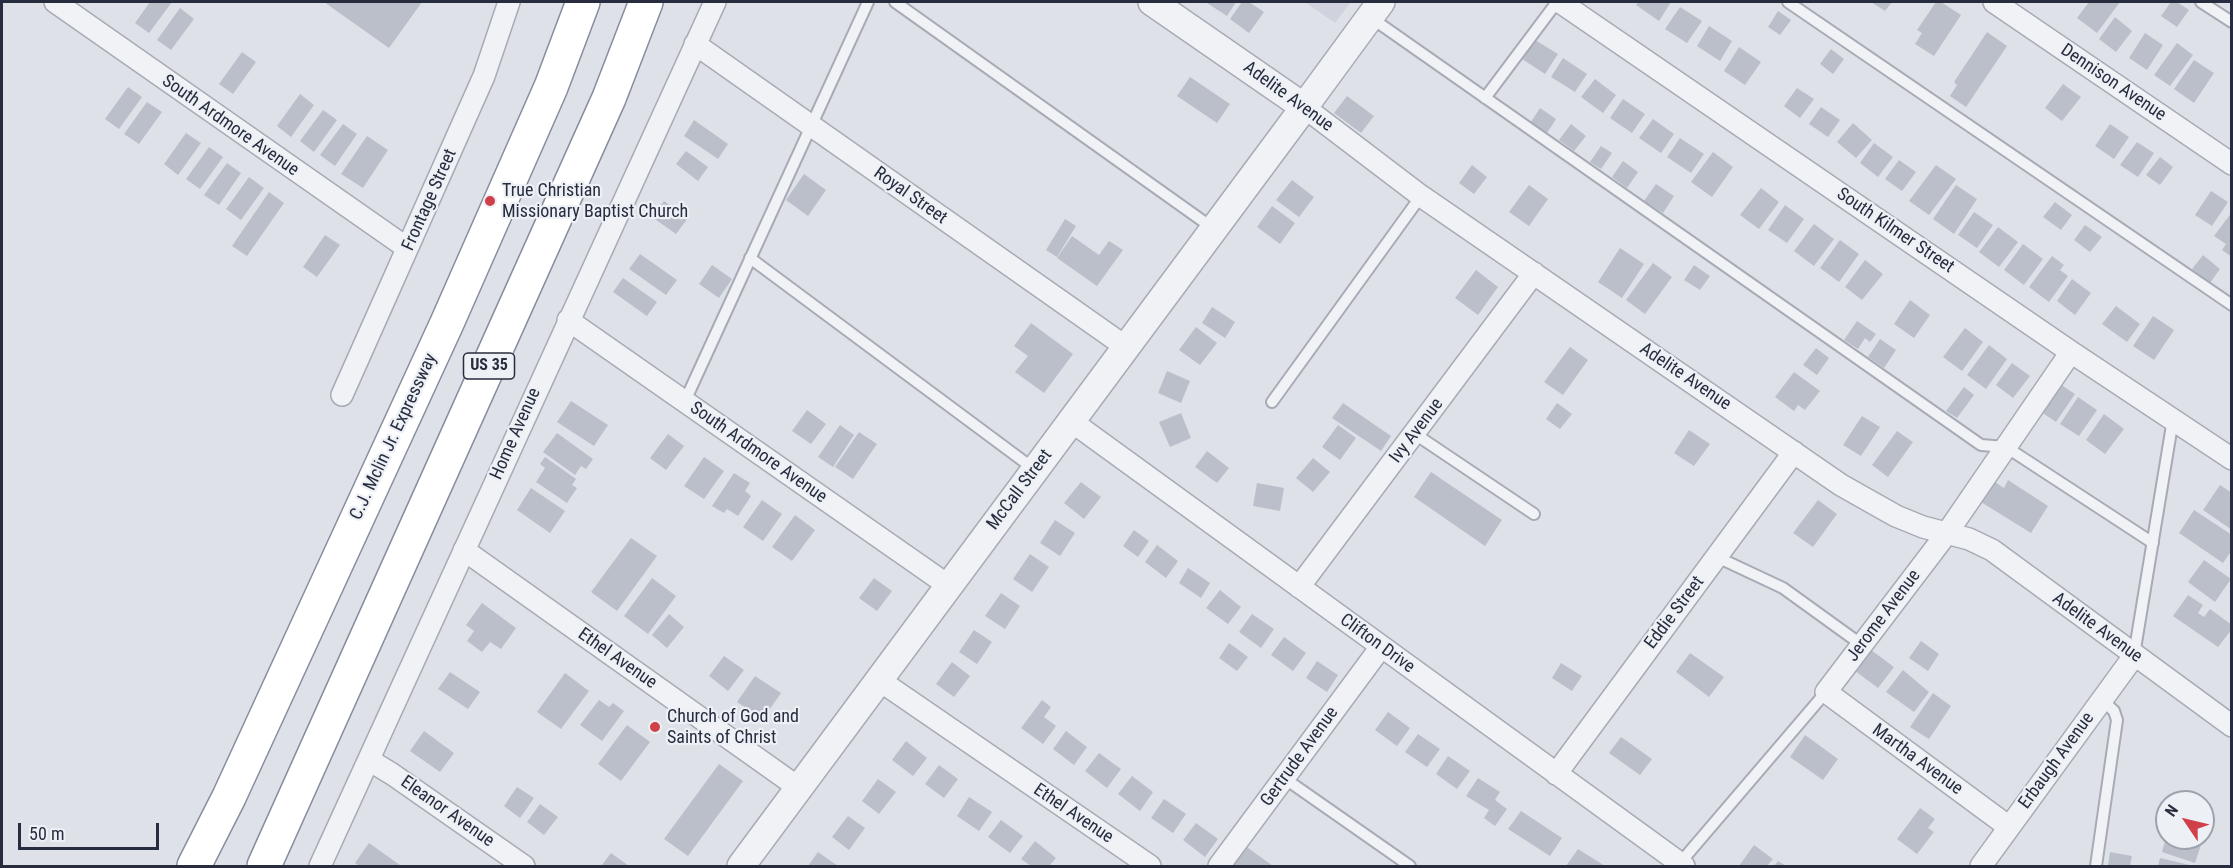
<!DOCTYPE html>
<style>
body{margin:0}
#map{position:relative;width:2233px;height:868px;overflow:hidden;background:#dee1e8;font-family:"Roboto Condensed",sans-serif}
canvas{display:block}
.frame{position:absolute;inset:0;border:3px solid #272d3e;pointer-events:none}
.north{position:absolute;left:2155px;top:790px;width:60px;height:60px;box-sizing:border-box;background:#edf0f5;border:2px solid #9ea2ac;border-radius:50%;rotate:305deg;font-size:16px;font-weight:700;line-height:24px;text-align:center;color:#272d3e}
.north::after{content:'';display:block;margin:auto;width:21px;height:27px;background:#cf4049;clip-path:polygon(50% 0,100% 100%,50% 72%,0 100%)}
.scale{position:absolute;left:18px;top:823px;width:141px;height:27px;box-sizing:border-box;border:3px solid #272d3e;border-top:0;padding-left:8px;font-size:18px;line-height:21px;white-space:nowrap;color:#272d3e;-webkit-text-stroke:4px #edf0f5;paint-order:stroke}
</style>
<div id="map">
<canvas width="2233" height="868"></canvas>
<div class="frame"></div>
<div class="north">N</div>
<div class="scale">50 m</div>
</div>
<script>
const ctx = document.querySelector('canvas').getContext('2d');
ctx.lineJoin = 'round';
function fillPath(path, color) {
  ctx.fillStyle = color;
  ctx.fill(path, 'evenodd');
}
function toPath(rows) {
  const path = new Path2D();
  for (const r of rows) {
    path.moveTo(r[0], r[1]);
    for (let i = 2; i < r.length; i += 2) path.lineTo(r[i], r[i + 1]);
  }
  return path;
}
function strokePath(path, color, width, dash) {
  ctx.strokeStyle = color;
  ctx.lineWidth = width;
  ctx.lineCap = dash ? 'butt' : 'round';
  ctx.setLineDash(dash || []);
  ctx.stroke(path);
}
function label(font, color, halo, rows, align = 'center') {
  ctx.font = font + ' "Roboto Condensed",sans-serif';
  ctx.lineWidth = 4.5;
  ctx.setLineDash([]);
  ctx.textBaseline = 'middle';
  ctx.strokeStyle = halo;
  ctx.fillStyle = color;
  for (const [text, x, y, turn = 0] of rows) {
    ctx.save();
    ctx.translate(x, y);
    ctx.rotate((+turn || 0) * Math.PI / 180);
    ctx.textAlign = isNaN(turn) ? turn : align;
    if (halo) ctx.strokeText(text, 0, 0);
    ctx.fillText(text, 0, 0);
    ctx.restore();
  }
}
fillPath(toPath([
 [1305,2,1351,2,1335,23]
]), '#d0d3dd');
fillPath(toPath([
 [150,2,172,2,149,33,135,23],
 [324,2,422,2,389,48],
 [1208,2,1236,2,1227,16,1207,3],
 [1242,2,1249,2,1264,12,1249,33,1230,19],
 [1638,2,1671,2,1659,21,1636,5],
 [1871,2,1892,2,1885,11],
 [1936,2,1941,2,1961,15,1934,56,1915,44,1922,33,1917,30],
 [2089,2,2120,2,2097,33,2077,18],
 [2171,2,2177,2,2189,10,2177,27,2161,16],
 [1680,7,1702,21,1687,43,1665,29],
 [180,8,194,19,171,50,157,40],
 [1778,11,1791,20,1780,35,1768,27],
 [2115,17,2132,31,2116,52,2099,39],
 [1709,26,1732,41,1720,61,1697,46],
 [1987,32,2007,46,1966,107,1950,96,1957,85,1954,82],
 [2145,33,2163,45,2147,70,2129,58],
 [1535,40,1558,54,1545,74,1522,59],
 [2177,43,2193,55,2170,86,2154,75],
 [1739,47,1761,62,1745,85,1724,71],
 [1831,49,1844,59,1833,74,1820,64],
 [242,52,256,62,233,94,219,84],
 [1563,58,1587,74,1575,92,1551,77],
 [2194,60,2214,73,2194,103,2174,89],
 [1190,77,1230,104,1217,123,1177,96],
 [1595,79,1616,95,1603,113,1581,97],
 [2063,84,2081,97,2062,121,2045,108],
 [128,87,142,97,119,129,105,119],
 [1797,88,1814,99,1800,118,1784,106],
 [300,94,314,105,291,137,277,126],
 [1347,96,1374,116,1361,133,1334,113],
 [1623,99,1645,114,1632,133,1610,118],
 [147,102,162,112,139,144,124,134],
 [1821,107,1840,120,1828,137,1809,124],
 [1540,108,1556,119,1545,136,1529,125],
 [323,110,337,120,314,152,300,141],
 [1653,119,1674,134,1661,153,1639,138],
 [694,120,728,144,718,159,684,136],
 [1853,123,1872,140,1856,158,1837,142],
 [343,124,357,134,335,166,320,155],
 [1571,124,1586,136,1574,151,1559,140],
 [2110,124,2129,137,2114,159,2095,146],
 [186,133,201,143,178,175,164,164],
 [367,136,388,150,363,188,341,174],
 [1680,138,1704,154,1691,173,1667,157],
 [2137,142,2154,153,2138,177,2120,165],
 [1874,143,1893,157,1878,177,1860,163],
 [1601,146,1612,153,1601,169,1590,162],
 [209,147,223,157,200,189,186,179],
 [686,151,708,167,698,181,676,164],
 [1713,152,1733,167,1712,197,1691,182],
 [2160,157,2173,167,2160,185,2146,175],
 [1899,160,1916,172,1902,191,1885,179],
 [1623,161,1638,172,1627,188,1612,177],
 [227,163,241,173,219,205,204,195],
 [1472,165,1487,177,1474,194,1459,183],
 [1936,165,1956,179,1929,215,1909,201],
 [804,174,826,190,808,216,786,200],
 [249,177,264,188,241,220,226,209],
 [1292,180,1314,197,1299,217,1276,200],
 [1656,184,1674,196,1663,213,1644,201],
 [1529,185,1548,199,1529,226,1509,212],
 [1956,185,1977,199,1954,234,1933,219],
 [1761,188,1779,202,1759,229,1740,215],
 [2211,191,2228,202,2212,226,2195,215],
 [269,192,284,203,247,256,232,246],
 [664,201,688,218,676,234,652,217],
 [2055,202,2072,215,2061,230,2043,217],
 [1785,205,1804,219,1787,243,1768,230],
 [1272,206,1295,223,1280,244,1257,227],
 [1974,212,1993,225,1977,248,1958,235],
 [2232,212,2232,257,2222,250,2226,244,2214,236],
 [1065,219,1076,226,1057,257,1046,250],
 [1814,224,1834,239,1814,266,1794,251],
 [2085,225,2102,237,2090,252,2074,240],
 [1998,227,2018,242,1999,267,1979,252],
 [325,235,340,245,317,277,303,267],
 [1072,236,1099,255,1109,241,1123,250,1097,286,1057,258],
 [1840,240,1859,254,1839,282,1820,268],
 [2023,244,2043,259,2024,285,2004,270],
 [1620,248,1644,264,1622,298,1598,282],
 [640,254,677,280,666,295,629,269],
 [2203,255,2220,269,2210,283,2192,269],
 [2052,256,2064,265,2060,270,2068,276,2049,302,2029,287],
 [1865,260,1883,274,1862,300,1845,287],
 [1653,263,1672,277,1645,314,1626,300],
 [712,265,732,279,719,298,699,284],
 [1694,265,1710,276,1700,290,1684,280],
 [1476,270,1498,287,1478,315,1455,298],
 [623,278,657,302,647,316,613,292],
 [2072,279,2091,293,2075,315,2057,301],
 [1910,300,1930,315,1914,338,1894,324],
 [2116,306,2140,324,2127,342,2102,324],
 [1212,307,1235,322,1225,338,1202,323],
 [2153,316,2174,330,2154,360,2133,346],
 [1857,321,1876,334,1870,342,1865,338,1858,349,1844,340],
 [1031,323,1073,354,1044,393,1015,372,1028,356,1014,346],
 [1196,327,1217,343,1200,365,1179,350],
 [1965,328,1983,342,1962,371,1943,357],
 [1880,339,1896,350,1884,368,1868,357],
 [1989,345,2007,359,1986,389,1967,375],
 [1570,347,1588,360,1563,395,1544,382],
 [1816,348,1829,358,1817,375,1803,365],
 [2012,363,2030,376,2013,398,1996,385],
 [1167,371,1190,381,1181,403,1158,393],
 [1794,372,1820,391,1805,410,1798,405,1794,411,1775,397],
 [2054,380,2075,394,2056,422,2035,408],
 [1964,387,1974,395,1957,418,1946,411],
 [2078,397,2097,410,2079,436,2060,424],
 [571,401,608,425,594,446,557,422],
 [1343,403,1391,436,1381,451,1332,418],
 [1557,403,1572,414,1560,429,1546,419],
 [807,410,826,424,811,444,792,431],
 [1181,413,1191,438,1170,447,1159,422],
 [2104,414,2124,429,2105,454,2086,440],
 [1862,416,1880,427,1861,456,1843,445],
 [840,425,854,435,833,467,818,457],
 [1338,425,1356,438,1340,460,1322,447],
 [1689,430,1710,444,1694,466,1674,453],
 [1897,431,1913,442,1888,477,1872,465],
 [859,432,877,444,853,479,835,467],
 [557,433,593,459,586,469,581,466,575,475,543,452],
 [668,434,684,446,666,470,650,458],
 [1207,451,1229,468,1217,483,1195,467],
 [545,457,576,479,572,485,577,488,567,503,536,482,545,468,540,464],
 [704,457,724,471,704,499,684,486],
 [1313,458,1330,472,1313,492,1296,478],
 [1431,472,1502,520,1485,546,1414,497],
 [734,473,750,483,745,491,751,496,738,516,727,509,724,513,712,506],
 [1989,478,2004,488,2008,480,2048,506,2031,533,1976,499],
 [1081,482,1101,497,1084,519,1064,503],
 [1257,483,1284,488,1280,511,1253,506],
 [2220,485,2232,493,2232,530,2203,510],
 [531,488,565,511,550,533,517,510],
 [762,500,782,514,763,541,743,527],
 [1818,500,1837,514,1813,547,1793,533],
 [2194,510,2232,535,2232,550,2223,563,2179,533],
 [795,515,815,530,792,561,772,547],
 [1055,520,1075,533,1060,556,1040,543],
 [1134,530,1149,541,1138,557,1123,546],
 [631,538,657,556,617,611,591,592],
 [1157,545,1178,561,1166,578,1145,562],
 [1030,554,1049,567,1032,592,1013,579],
 [2204,560,2231,579,2215,602,2188,582],
 [1188,568,1210,583,1201,598,1179,583],
 [652,578,676,596,648,634,624,616],
 [874,578,892,591,877,611,859,598],
 [1220,590,1241,607,1228,624,1206,608],
 [1001,593,1020,606,1005,629,985,616],
 [2188,595,2203,605,2198,613,2204,617,2210,609,2232,625,2232,629,2218,647,2173,616],
 [482,603,516,628,501,649,490,642,482,652,467,641,474,631,466,625],
 [669,614,684,627,667,648,652,635],
 [1252,614,1274,629,1261,648,1239,632],
 [974,630,992,642,977,664,959,652],
 [1284,637,1306,653,1293,671,1271,655],
 [1921,641,1939,654,1928,671,1909,658],
 [1229,643,1248,657,1237,671,1219,658],
 [1867,647,1894,667,1878,688,1851,668],
 [1690,653,1724,677,1709,697,1676,672],
 [724,656,744,670,728,691,709,676],
 [1317,661,1338,675,1327,692,1306,678],
 [952,662,970,676,954,697,936,684],
 [1561,663,1582,676,1572,691,1552,678],
 [1903,670,1929,692,1914,712,1886,692],
 [450,672,480,692,468,709,438,689],
 [565,673,589,691,561,729,537,712],
 [755,676,781,693,763,719,737,702],
 [1933,693,1951,706,1929,739,1910,727],
 [599,700,609,707,613,703,624,711,602,741,580,725],
 [1042,700,1051,707,1044,717,1056,726,1043,744,1021,728],
 [1388,712,1410,728,1397,746,1375,730],
 [627,725,650,742,621,781,598,764],
 [424,731,454,753,440,772,410,751],
 [1066,731,1087,747,1074,765,1053,749],
 [1418,734,1440,749,1427,767,1405,752],
 [1805,735,1838,759,1823,780,1790,757],
 [1621,737,1652,759,1640,775,1609,753],
 [906,741,927,758,913,776,892,760],
 [1099,753,1121,769,1107,788,1085,771],
 [1448,756,1470,771,1457,789,1436,774],
 [719,764,743,781,688,856,664,839],
 [939,765,958,779,944,798,925,784],
 [1132,776,1153,792,1140,811,1118,794],
 [1478,778,1500,792,1495,800,1507,809,1495,826,1484,818,1489,810,1466,796],
 [878,779,896,792,879,814,862,801],
 [517,787,534,798,520,818,504,806],
 [969,797,992,812,979,831,957,816],
 [1164,799,1186,814,1173,833,1151,818],
 [540,804,558,817,544,835,527,822],
 [1920,808,1935,819,1928,828,1934,832,1917,854,1897,839],
 [1521,811,1562,838,1550,856,1508,829],
 [848,816,865,828,849,850,832,837],
 [1001,820,1023,836,1010,853,988,837],
 [1196,823,1218,839,1205,857,1183,840],
 [2166,838,2203,839,2195,863,2162,852],
 [1035,841,1056,858,1049,866,1031,866,1021,859],
 [369,843,400,865,399,866,359,866,355,863],
 [1244,845,1273,866,1228,866],
 [1754,845,1773,859,1767,866,1739,866],
 [1578,849,1605,866,1566,866],
 [818,852,838,866,808,866],
 [2110,852,2132,856,2130,866,2108,866],
 [611,853,629,866,601,866],
 [2160,858,2194,866,2158,866],
 [1778,861,1786,866,1774,866]
]), '#bbbfca');
const service = toPath([
 [895,2,1214,229],
 [1788,2,2232,305],
 [2201,2,2232,22],
 [1370,17,1981,445,2006,447,2153,543],
 [1485,98,1557,2],
 [750,258,1034,469],
 [685,401,868,2],
 [1272,402,1421,196],
 [1415,434,1534,514],
 [1717,557,1783,588,1862,645],
 [2134,655,2173,419],
 [1284,778,1410,866],
 [1680,863,1826,692],
 [2096,866,2117,720,2114,711,2102,700]
]);
const minor = toPath([
 [55,2,407,248],
 [1560,2,2071,352,2232,459],
 [1994,2,2232,164],
 [695,44,1126,347],
 [1300,113,1304,107,1421,196,1841,485,1896,516,1923,527,1969,539,1992,550,2232,726],
 [568,320,949,586],
 [342,395,484,76,509,2],
 [1071,421,1684,866],
 [464,550,799,788],
 [1299,587,1534,273],
 [879,680,1150,866],
 [369,760,392,774,524,866],
 [1556,774,1794,452],
 [2009,827,1826,692,1947,533,2071,352],
 [320,866,715,2],
 [1219,866,1381,647],
 [1981,866,2134,656]
]);
const tertiary = toPath([
 [1152,2,1304,107,1381,2],
 [741,866,1300,113]
]);
const motorway = toPath([
 [194,866,229,797,447,323,551,87,583,2],
 [264,866,609,98,646,2]
]);
strokePath(service, '#a7abb5', 14);
strokePath(minor, '#a7abb5', 24);
strokePath(tertiary, '#a7abb5', 30);
strokePath(motorway, '#858d9e', 36);
strokePath(service, '#f0f2f6', 10);
strokePath(minor, '#f0f2f6', 21);
strokePath(tertiary, '#f0f2f6', 27);
strokePath(motorway, '#fff', 33);
for (const [x, y, r, color] of [
 [490,201,6,"#cf4049"],
 [655,727,6,"#cf4049"]
]) {
  const dot = new Path2D();
  dot.arc(x, y, r, 0, 2 * Math.PI);
  ctx.fillStyle = color;
  ctx.fill(dot);
  strokePath(dot, '#edf0f5', 2);
}
for (const [x, y, w] of [
 [489,366,51]
]) {
  const box = new Path2D();
  box.roundRect(x - w / 2, y - 13, w, 26, 4.5);
  ctx.fillStyle = '#edf0f5';
  ctx.fill(box);
  strokePath(box, '#272d3e', 1.5);
}
label('bold 16px', '#272d3e', null, [
 ["US 35",489,366]
]);
label('18px', '#272d3e', '#edf0f5', [
 ["Dennison Avenue",2113,83,34],
 ["Adelite Avenue",1288,97,36],
 ["South Ardmore Avenue",230,126,35],
 ["Royal Street",910,196,35],
 ["Frontage Street",430,200,-66],
 ["South Kilmer Street",1895,231,34],
 ["Adelite Avenue",1685,377,34],
 ["Ivy Avenue",1417,431,-53],
 ["Home Avenue",516,434,-66],
 ["C.J. Mclin Jr. Expressway",394,437,-65],
 ["South Ardmore Avenue",758,453,35],
 ["McCall Street",1020,490,-53],
 ["Eddie Street",1675,613,-53],
 ["Jerome Avenue",1884,616,-53],
 ["Adelite Avenue",2097,628,36],
 ["Clifton Drive",1377,644,36],
 ["Ethel Avenue",617,659,35],
 ["Gertrude Avenue",1300,757,-54],
 ["Martha Avenue",1917,760,36],
 ["Erbaugh Avenue",2057,761,-54],
 ["Eleanor Avenue",447,812,35],
 ["Ethel Avenue",1073,814,34]
]);
label('18px', '#272d3e', '#edf0f5', [
 ["True Christian",502,191],
 ["Missionary Baptist Church",502,212],
 ["Church of God and",667,717],
 ["Saints of Christ",667,738]
], 'left');
</script>
